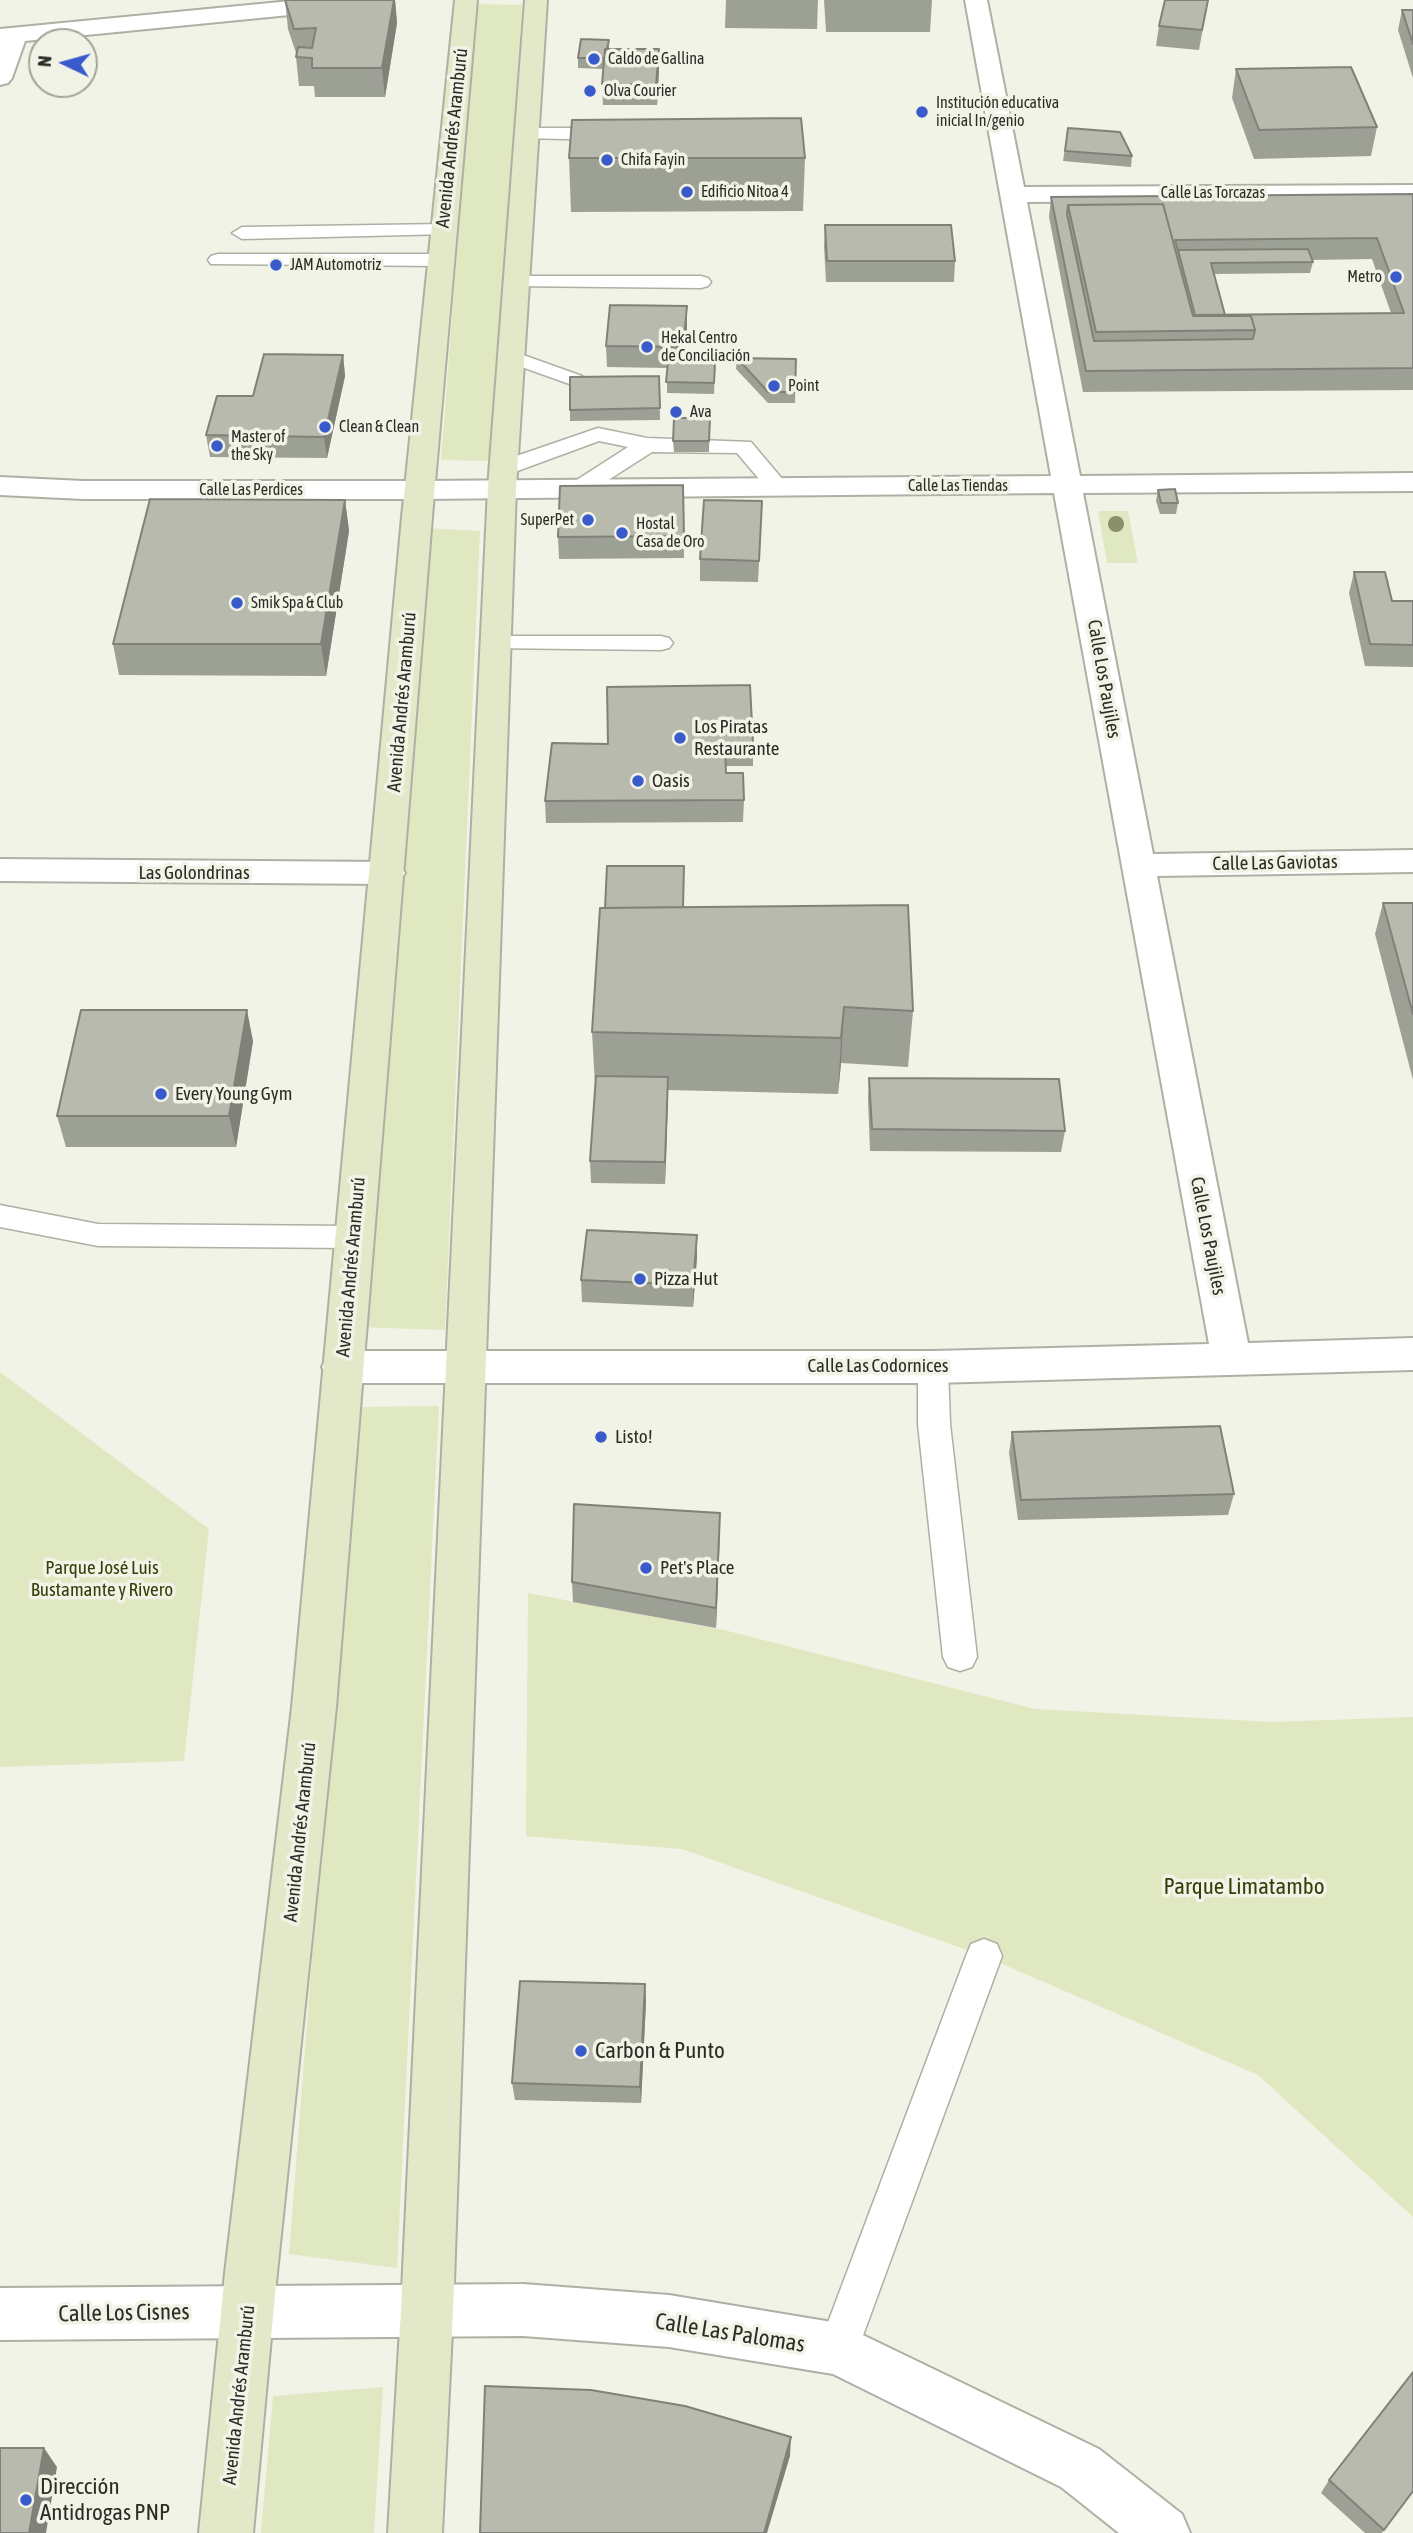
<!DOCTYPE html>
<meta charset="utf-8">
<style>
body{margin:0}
#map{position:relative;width:1413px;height:2533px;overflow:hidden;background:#f0f3e5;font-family:"Asap Condensed",sans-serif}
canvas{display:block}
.north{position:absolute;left:28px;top:28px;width:70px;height:70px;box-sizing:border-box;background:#f0f3e5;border:2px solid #a2a499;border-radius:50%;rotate:275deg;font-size:19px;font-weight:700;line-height:28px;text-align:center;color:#2c2d27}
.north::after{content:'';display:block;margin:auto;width:24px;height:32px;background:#385acb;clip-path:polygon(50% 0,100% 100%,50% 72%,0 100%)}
</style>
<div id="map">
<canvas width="1413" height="2533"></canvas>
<div class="north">N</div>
</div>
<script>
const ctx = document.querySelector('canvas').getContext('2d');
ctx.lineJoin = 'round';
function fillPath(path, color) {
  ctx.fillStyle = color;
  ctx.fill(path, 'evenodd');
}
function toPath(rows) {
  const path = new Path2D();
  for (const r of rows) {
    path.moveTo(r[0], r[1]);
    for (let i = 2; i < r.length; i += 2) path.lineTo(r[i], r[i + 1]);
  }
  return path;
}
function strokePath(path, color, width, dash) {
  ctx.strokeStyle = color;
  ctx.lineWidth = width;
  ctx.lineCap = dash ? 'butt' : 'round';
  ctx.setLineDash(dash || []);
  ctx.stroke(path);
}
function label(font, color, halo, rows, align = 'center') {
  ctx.font = font + ' "Asap Condensed",sans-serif';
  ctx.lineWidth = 7;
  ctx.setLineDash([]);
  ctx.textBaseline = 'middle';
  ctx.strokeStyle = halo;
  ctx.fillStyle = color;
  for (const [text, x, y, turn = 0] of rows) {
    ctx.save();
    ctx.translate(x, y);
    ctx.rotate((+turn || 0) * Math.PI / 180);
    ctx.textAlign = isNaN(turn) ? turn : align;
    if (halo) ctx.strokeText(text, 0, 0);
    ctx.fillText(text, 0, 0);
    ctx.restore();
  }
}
fillPath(toPath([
 [476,4,522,5,491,461,441,460],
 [1098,511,1128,511,1138,563,1107,563],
 [426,528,480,531,445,1330,358,1327],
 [0,1372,209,1529,184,1761,0,1767],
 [439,1406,397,2268,289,2254,355,1407],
 [528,1593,724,1630,1035,1709,1271,1722,1413,1717,1413,2217,1258,2075,984,1956,682,1849,526,1836],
 [383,2387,374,2533,261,2533,273,2396]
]), '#e0e8c2');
const service = toPath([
 [527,128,611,128,620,134,611,140,520,138,518,134,527,128],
 [443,224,453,230,450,234,242,239,232,233,242,227,443,224],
 [218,254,440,254,447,256,450,260,447,264,440,266,211,264,208,260,211,256,218,254],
 [517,276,701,276,708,278,711,282,708,286,701,288,510,286,507,282,510,278,517,276],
 [512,351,582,376,586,380,582,384,575,386,505,361,502,357,505,353,512,351],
 [598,428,647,438,751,442,789,487,786,492,770,492,737,453,652,452,588,493,572,493,569,488,572,483,628,447,599,441,512,473,504,475,496,473,493,468,496,463,598,428],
 [496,636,661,636,669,638,673,643,669,648,661,650,488,648,484,643,488,638,496,636],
 [0,1205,98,1224,354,1226,364,1229,369,1237,364,1245,354,1248,98,1246,0,1227,0,1205],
 [933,1355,944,1358,948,1367,950,1424,977,1657,972,1667,960,1671,948,1667,943,1657,918,1424,918,1367,922,1358,933,1355],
 [984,1939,997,1944,1002,1956,858,2349,852,2363,838,2369,824,2363,818,2349,966,1956,971,1944,984,1939]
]);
const minor = toPath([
 [301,0,382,0,379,5,371,7,25,41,12,78,8,83,0,85,0,29,301,0],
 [965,0,987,0,1024,187,1413,185,1413,199,1027,202,1080,476,1413,473,1413,491,1083,493,1153,854,1413,850,1413,872,1157,876,1248,1343,1413,1338,1413,1370,933,1383,342,1383,328,1378,322,1367,328,1356,342,1351,933,1351,1209,1344,1054,493,420,499,83,499,0,495,0,477,83,481,420,481,1051,476,965,0],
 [0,859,388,862,400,865,405,873,400,881,388,884,0,881,0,859],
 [523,2284,669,2295,838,2323,1099,2449,1182,2514,1190,2533,1119,2533,1061,2487,833,2374,669,2347,523,2336,0,2340,0,2288,523,2284]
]);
const secondary = toPath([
 [455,0,477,0,432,517,336,1707,277,2273,253,2533,199,2533,225,2273,292,1707,402,517,455,0],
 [525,0,547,0,516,488,453,2311,442,2533,388,2533,401,2311,488,488,525,0]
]);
strokePath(service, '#adb0a3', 3);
strokePath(minor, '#adb0a3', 4);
strokePath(secondary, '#adb0a3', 4);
fillPath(service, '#fff');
fillPath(minor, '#fff');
fillPath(secondary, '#e3e8c8');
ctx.fillStyle = '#8a8f6c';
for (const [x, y] of [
 [1116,524]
]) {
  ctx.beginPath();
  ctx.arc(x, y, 8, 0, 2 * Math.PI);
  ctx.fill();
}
fillPath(toPath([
 [285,0,395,0,397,23,385,97,315,97,314,86,299,86,296,57,296,53,288,29],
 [726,0,818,0,817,29,725,28],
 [824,0,932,0,930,32,826,32],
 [1208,0,1199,50,1156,46,1159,26],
 [1402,10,1413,10,1413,78,1398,30],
 [609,40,609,49,659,49,659,69,657,105,603,105,602,84,603,69,578,68,578,58],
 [1236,69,1377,127,1371,156,1254,159,1232,98],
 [1068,128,1132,156,1131,167,1063,161],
 [569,158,805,158,803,211,571,212],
 [1413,194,1413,390,1083,392,1049,217,1051,197],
 [1372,259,1391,313,1225,315,1214,274,1310,273,1313,262,1312,260],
 [825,225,955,261,954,282,826,282,824,246],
 [687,306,687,327,684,362,715,363,714,394,667,393,667,368,607,367,606,346],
 [343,355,345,376,327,458,210,457,206,435,253,396],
 [737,358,796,359,795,403,768,403,736,369],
 [659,376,660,420,570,421,570,410],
 [710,418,709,452,674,452,673,441],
 [683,485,684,558,559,559,558,537],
 [1158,490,1178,503,1176,514,1160,514,1156,501],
 [345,500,349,531,326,676,119,675,113,644],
 [761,523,758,582,700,581,700,559],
 [1354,572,1392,601,1413,601,1413,667,1365,666,1349,593],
 [608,744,753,744,753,766,726,766,726,773,744,800,743,822,546,823,545,801],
 [1383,903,1413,903,1413,1080,1375,934],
 [684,907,913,1011,908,1067,841,1063,838,1094,668,1090,665,1184,591,1183,590,1161,595,1085,592,1032],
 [253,1041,236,1147,66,1147,57,1116],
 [869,1078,1065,1131,1061,1152,870,1151,868,1099],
 [697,1257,693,1307,582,1302,581,1280],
 [1012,1432,1234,1494,1228,1515,1018,1520,1009,1453],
 [720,1513,716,1628,573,1602,572,1582],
 [645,1984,646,2002,641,2103,515,2100,512,2083],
 [1329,2480,1413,2491,1382,2533,1365,2533,1321,2493]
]), '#9da095');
fillPath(toPath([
 [394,0,395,0,397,23,385,97,382,68],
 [659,49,659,69,657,105,656,85],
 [687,306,687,327,683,369,683,347],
 [343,355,345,376,327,458,324,437],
 [345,500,349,531,326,676,321,644],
 [844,1007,841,1063,838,1094,841,1038],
 [247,1010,253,1041,236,1147,229,1116],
 [668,1077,668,1099,665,1184,665,1162],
 [697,1235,697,1257,693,1307,693,1285],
 [720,1513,720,1533,716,1628,716,1608],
 [645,1984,646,2002,641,2103,640,2087],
 [791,2437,790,2456,767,2533,764,2533],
 [44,2448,57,2467,46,2533,29,2533]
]), '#808279');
const building = toPath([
 [285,0,394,0,382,68,312,68,312,58,296,57,298,47,312,48,316,28,294,29,285,0],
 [1165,0,1208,0,1202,30,1159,26,1165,0],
 [1402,10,1413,10,1413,44,1402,10],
 [581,39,609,40,607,49,605,49,605,58,578,58,581,39],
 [605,49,659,49,656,85,602,84,605,49],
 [1351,67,1377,127,1259,130,1236,69,1351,67],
 [801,118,805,158,569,158,572,120,801,118],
 [1068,128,1120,132,1132,156,1065,151,1068,128],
 [1413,194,1413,368,1086,371,1051,197,1413,194],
 [1163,204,1193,316,1251,316,1255,330,1253,339,1094,341,1067,214,1068,205,1163,204],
 [1377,238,1404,313,1195,315,1175,240,1377,238],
 [1163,204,1193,316,1251,316,1255,330,1096,332,1068,205,1163,204],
 [825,225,951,225,955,261,827,261,825,225],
 [1308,249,1313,262,1211,263,1225,315,1195,315,1178,250,1308,249],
 [610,305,687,306,683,347,606,346,610,305],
 [264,354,343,355,324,437,206,435,217,396,253,396,264,354],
 [737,358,796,359,795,392,768,392,737,358],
 [668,362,715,363,714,383,666,382,668,362],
 [659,376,660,408,570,410,570,377,659,376],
 [674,418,710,418,709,441,673,441,674,418],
 [683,485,684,536,558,537,560,486,683,485],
 [1175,489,1178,503,1161,503,1158,490,1175,489],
 [150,499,345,500,321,644,113,644,150,499],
 [704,500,762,501,759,561,700,559,704,500],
 [1354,572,1385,572,1392,601,1413,601,1413,645,1370,644,1354,572],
 [750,685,753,744,725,744,726,773,743,773,744,800,545,801,552,743,608,744,607,687,750,685],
 [607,866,684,866,683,907,605,908,607,866],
 [1383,903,1413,903,1413,1014,1383,903],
 [908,905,913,1011,844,1007,841,1038,592,1032,600,908,908,905],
 [81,1010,247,1010,229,1116,57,1116,81,1010],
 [596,1076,668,1077,665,1162,590,1161,596,1076],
 [869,1078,1059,1079,1065,1131,872,1129,869,1078],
 [587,1230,697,1235,693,1285,581,1280,587,1230],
 [1220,1426,1234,1494,1021,1500,1012,1432,1220,1426],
 [574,1504,720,1513,716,1608,572,1582,574,1504],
 [520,1981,645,1984,640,2087,512,2083,520,1981],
 [1413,2372,1413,2491,1384,2530,1329,2480,1413,2372],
 [485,2386,591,2390,685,2406,791,2437,764,2533,480,2533,485,2386],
 [0,2448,44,2448,29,2533,0,2533,0,2448]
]);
fillPath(building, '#b7baad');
strokePath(building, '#808279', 2);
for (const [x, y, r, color] of [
 [594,59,7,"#385acb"],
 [590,91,7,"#385acb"],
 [922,112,7,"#385acb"],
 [607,160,7,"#385acb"],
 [687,192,7,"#385acb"],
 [276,265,7,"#385acb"],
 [1396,277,7,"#385acb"],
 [647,347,7,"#385acb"],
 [774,386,7,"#385acb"],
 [676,412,7,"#385acb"],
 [325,427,7,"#385acb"],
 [217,446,7,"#385acb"],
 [588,520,7,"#385acb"],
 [622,533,7,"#385acb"],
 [237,603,7,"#385acb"],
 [680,738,7,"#385acb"],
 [638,781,7,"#385acb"],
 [161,1094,7,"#385acb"],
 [640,1279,7,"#385acb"],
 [601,1437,7,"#385acb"],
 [646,1568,7,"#385acb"],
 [581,2051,7,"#385acb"],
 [26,2500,7,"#385acb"]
]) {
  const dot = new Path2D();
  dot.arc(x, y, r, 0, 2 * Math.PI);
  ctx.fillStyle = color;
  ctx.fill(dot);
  strokePath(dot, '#f0f3e5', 2.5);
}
label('16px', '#2c2d27', '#f0f3e5', [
 ["Caldo de Gallina",608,59],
 ["Olva Courier",604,91],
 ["Institución educativa",936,103],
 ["inicial In/genio",936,121],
 ["Chifa Fayin",621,160],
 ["Edificio Nitoa 4",701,192],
 ["JAM Automotriz",290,265],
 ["Metro",1382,277,"right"],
 ["Hekal Centro",661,338],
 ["de Conciliación",661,356],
 ["Point",788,386],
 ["Ava",690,412],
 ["Clean & Clean",339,427],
 ["Master of",231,437],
 ["the Sky",231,455],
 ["SuperPet",574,520,"right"],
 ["Hostal",636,524],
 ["Casa de Oro",636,542],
 ["Smik Spa & Club",251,603]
], 'left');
label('16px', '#2c2d27', '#f0f3e5', [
 ["Calle Las Torcazas",1213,193],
 ["Calle Las Tiendas",958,486],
 ["Calle Las Perdices",251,490]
]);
label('19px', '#2c2d27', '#f0f3e5', [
 ["Avenida Andrés Aramburú",452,138,-84],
 ["Calle Los Paujiles",1104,679,80],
 ["Avenida Andrés Aramburú",402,702,-85],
 ["Calle Las Gaviotas",1275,863,-1],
 ["Las Golondrinas",194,873],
 ["Calle Los Paujiles",1208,1236,79],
 ["Avenida Andrés Aramburú",351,1267,-85],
 ["Calle Las Codornices",878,1366],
 ["Avenida Andrés Aramburú",300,1832,-84],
 ["Avenida Andrés Aramburú",239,2395,-84]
]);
label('19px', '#2c2d27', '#f0f3e5', [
 ["Los Piratas",694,727],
 ["Restaurante",694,749],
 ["Oasis",652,781],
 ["Every Young Gym",175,1094],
 ["Pizza Hut",654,1279],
 ["Listo!",615,1437],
 ["Pet's Place",660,1568]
], 'left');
label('19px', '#373e09', '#f0f3e5', [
 ["Parque José Luis",102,1568],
 ["Bustamante y Rivero",102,1590]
]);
label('23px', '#373e09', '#f0f3e5', [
 ["Parque Limatambo",1244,1887]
]);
label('23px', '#2c2d27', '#f0f3e5', [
 ["Carbon & Punto",595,2051],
 ["Dirección",40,2487],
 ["Antidrogas PNP",40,2513]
], 'left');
label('23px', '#2c2d27', '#f0f3e5', [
 ["Calle Los Cisnes",124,2313,-1],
 ["Calle Las Palomas",730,2333,9]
]);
</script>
